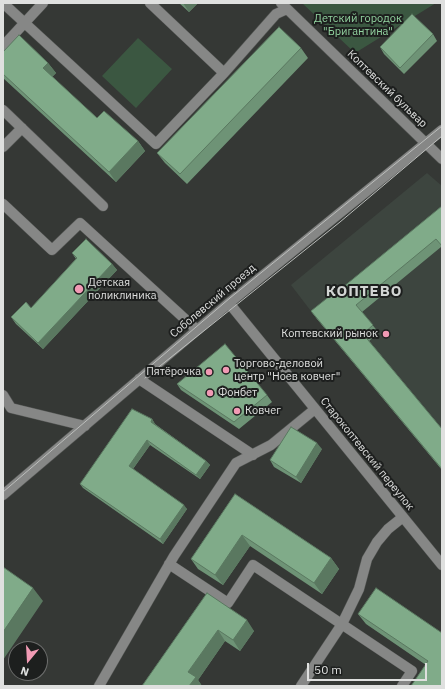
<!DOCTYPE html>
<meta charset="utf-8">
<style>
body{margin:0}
#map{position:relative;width:445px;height:689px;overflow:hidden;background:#353835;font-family:"IBM Plex Sans",sans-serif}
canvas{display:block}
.frame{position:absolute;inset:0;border:4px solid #dfe0df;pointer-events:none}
.north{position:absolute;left:8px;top:641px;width:40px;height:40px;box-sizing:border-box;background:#1d1f1e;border:1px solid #6b6c6b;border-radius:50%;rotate:198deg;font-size:11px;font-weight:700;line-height:16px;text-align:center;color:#dfe0df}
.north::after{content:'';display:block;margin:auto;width:14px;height:18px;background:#f19ab4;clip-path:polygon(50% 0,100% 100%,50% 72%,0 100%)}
.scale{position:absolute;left:307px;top:663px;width:120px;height:18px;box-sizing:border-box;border:2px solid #dfe0df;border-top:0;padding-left:5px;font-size:12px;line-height:14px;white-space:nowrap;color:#dfe0df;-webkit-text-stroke:3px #1d1f1e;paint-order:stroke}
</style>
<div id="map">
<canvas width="445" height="689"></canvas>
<div class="frame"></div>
<div class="north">N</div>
<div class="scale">50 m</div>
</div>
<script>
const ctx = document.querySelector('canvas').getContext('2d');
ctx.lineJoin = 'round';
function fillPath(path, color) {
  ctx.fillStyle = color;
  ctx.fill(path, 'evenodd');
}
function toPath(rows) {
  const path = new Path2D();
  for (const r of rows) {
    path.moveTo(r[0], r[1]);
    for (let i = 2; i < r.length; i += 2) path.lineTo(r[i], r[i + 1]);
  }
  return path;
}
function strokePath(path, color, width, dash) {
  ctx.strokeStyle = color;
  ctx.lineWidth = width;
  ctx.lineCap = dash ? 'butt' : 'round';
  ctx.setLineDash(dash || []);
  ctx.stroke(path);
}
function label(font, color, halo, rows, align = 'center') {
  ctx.font = font + ' "IBM Plex Sans",sans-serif';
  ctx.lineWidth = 4;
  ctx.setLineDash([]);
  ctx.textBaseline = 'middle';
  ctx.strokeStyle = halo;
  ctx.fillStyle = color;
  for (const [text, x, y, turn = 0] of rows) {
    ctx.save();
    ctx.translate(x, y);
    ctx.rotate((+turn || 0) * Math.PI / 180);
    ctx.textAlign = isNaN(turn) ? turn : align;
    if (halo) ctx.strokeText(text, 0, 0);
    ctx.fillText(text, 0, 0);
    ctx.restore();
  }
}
fillPath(toPath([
 [427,173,442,186,442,470,317,319,291,285]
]), '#3d453f');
fillPath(toPath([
 [302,3,436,3,355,53],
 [138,38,172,69,136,108,102,76]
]), '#3b5741');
const minor = toPath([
 [3,3,156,144,224,73,276,14,287,9],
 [150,3,224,73],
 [281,3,442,159],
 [3,46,43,3],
 [3,110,103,206],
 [3,147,22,128],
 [3,204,52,250,80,223,197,330],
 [229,303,442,565],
 [139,379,253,455],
 [3,395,11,408,85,426],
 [3,495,229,303,442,130],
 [169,564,228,603,253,565,412,671,402,686],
 [99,686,174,556,236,463,271,445,315,409],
 [301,686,342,624,359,589,367,559,377,542,388,529,403,517]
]);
strokePath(minor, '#545654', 11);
strokePath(minor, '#868786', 10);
strokePath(toPath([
 [145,378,340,222,442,136],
 [3,492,230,298,442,126]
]), '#bcbebc', 1);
fillPath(toPath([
 [179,3,198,3,189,12],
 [433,34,437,41,404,74,384,54,380,47],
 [301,48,308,58,187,184,165,163,157,153],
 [3,52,48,63,56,73,52,77,97,118,138,141,145,151,116,182,3,78],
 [442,206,442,248,441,247,362,312,379,333,369,341,442,429,442,470,317,319,311,311,342,288],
 [72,253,112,264,117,270,43,349,16,324,11,317,31,308,76,259],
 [177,384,267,395,272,402,239,429,181,390],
 [152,419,155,424,206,461,210,465,200,479,150,445,133,469,187,509,163,544,83,488,80,484],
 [322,449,301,483,274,467,270,460],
 [235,494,331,558,339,569,322,594,250,546,223,585,198,569,191,559],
 [207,593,254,631,240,651,225,641,198,680,202,686,142,686],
 [358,614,442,633,442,686,426,665,366,624]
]), '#6e9376');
fillPath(toPath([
 [183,3,198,3,189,12],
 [48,63,56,73,50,79,43,68],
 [138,141,145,151,116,182,109,172],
 [112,264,117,270,43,349,38,343],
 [152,419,155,424,154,426,151,422],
 [147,440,150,445,132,470,129,466],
 [317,443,322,449,301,483,296,477],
 [206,461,210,465,200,479,196,475],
 [184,505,187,509,163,544,160,539],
 [242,535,250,546,223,585,215,575],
 [331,558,339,569,322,594,314,583],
 [33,588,43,601,3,660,3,632],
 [247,620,254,631,240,651,233,640],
 [218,630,225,641,198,680,202,686,189,686,188,672]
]), '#5a7860');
const building = toPath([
 [412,14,433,34,400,68,380,47,412,14],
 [279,27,301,48,180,174,157,153,279,27],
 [19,35,48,63,43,68,97,118,104,111,138,141,109,172,3,74,3,52,19,35],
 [442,206,442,246,436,239,356,305,373,325,363,334,442,429,442,469,311,311,341,287,342,288,442,206],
 [86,239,112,264,38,343,11,317,26,302,31,308,77,258,72,253,86,239],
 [225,344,267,395,234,422,177,384,225,344],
 [132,409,152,419,151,422,206,461,196,475,147,440,129,466,184,505,160,539,80,484,132,409],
 [291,427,317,443,296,477,270,460,291,427],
 [235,494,331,558,314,583,242,535,215,575,191,559,235,494],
 [3,567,33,588,3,632,3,567],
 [376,588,442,633,442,686,411,686,428,661,358,614,376,588],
 [207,593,247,620,233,640,218,630,188,672,196,677,189,686,142,686,207,593]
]);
fillPath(building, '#80ab89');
strokePath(building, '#5a7860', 1);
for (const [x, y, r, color] of [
 [79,289,5,"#f19ab4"],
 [386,334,4,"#f19ab4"],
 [226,370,4,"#f19ab4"],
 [209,372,4,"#f19ab4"],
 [210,393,4,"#f19ab4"],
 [237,411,4,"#f19ab4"]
]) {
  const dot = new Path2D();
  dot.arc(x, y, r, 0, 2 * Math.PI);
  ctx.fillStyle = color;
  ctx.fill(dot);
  strokePath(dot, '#1d1f1e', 1.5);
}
label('11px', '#93d4a1', '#1d1f1e', [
 ["Детский городок",358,19],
 ["\"Бригантина\"",358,32]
]);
label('11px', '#dfe0df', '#1d1f1e', [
 ["Коптевский бульвар",387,89,44],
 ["Соболевский проезд",213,301,-40],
 ["Старокоптевский переулок",367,454,51]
]);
label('11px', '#dfe0df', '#1d1f1e', [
 ["Детская",88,283],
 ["поликлиника",88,296],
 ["Коптевский рынок",378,334,"right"],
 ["Торгово-деловой",234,364],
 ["центр \"Ноев ковчег\"",234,377],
 ["Пятёрочка",201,372,"right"],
 ["Фонбет",218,393],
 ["Ковчег",245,411]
], 'left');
ctx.letterSpacing = '1px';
label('bold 15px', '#d2d5d3', '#1d1f1e', [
 ["КОПТЕВО",364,292]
]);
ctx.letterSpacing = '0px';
</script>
